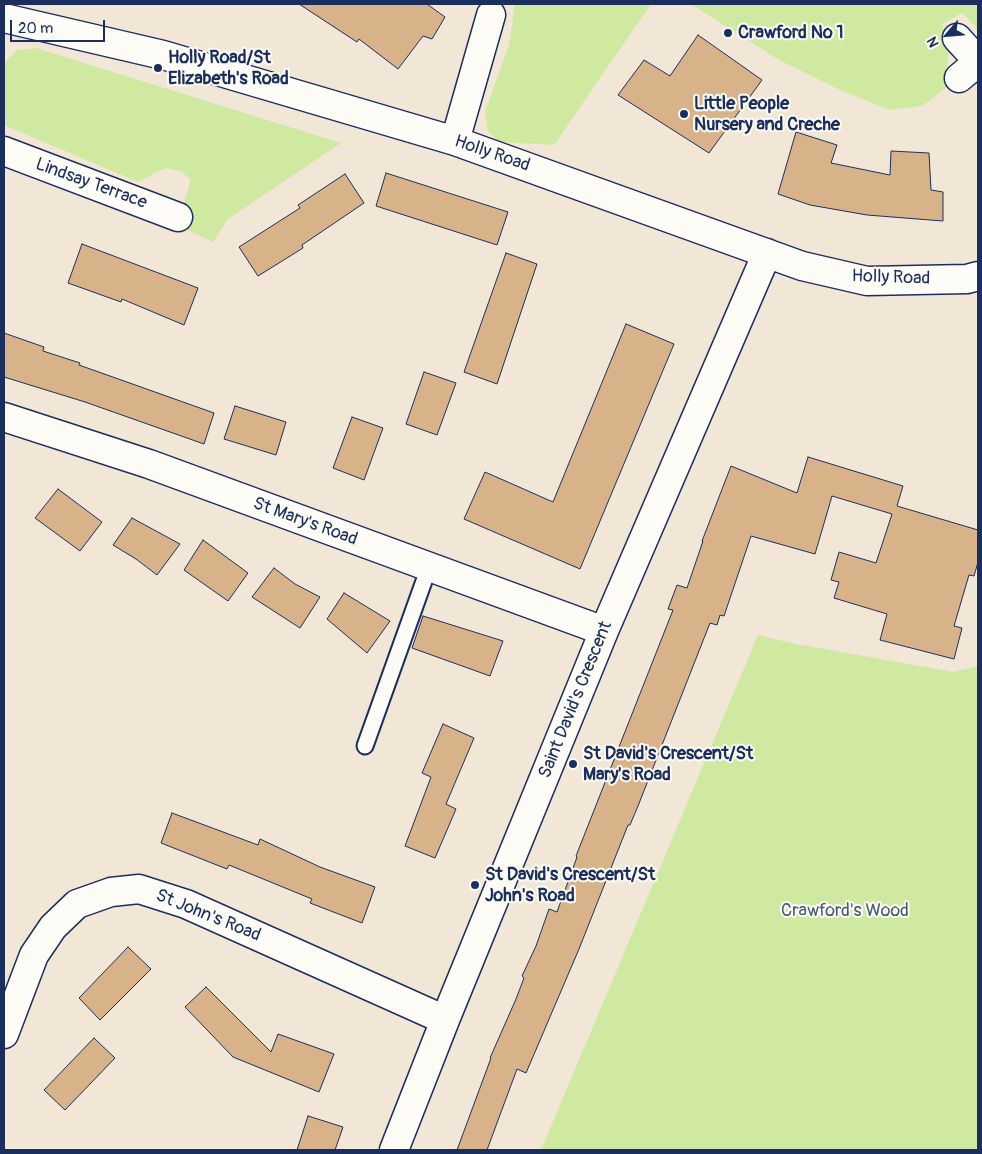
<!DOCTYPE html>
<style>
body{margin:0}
#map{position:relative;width:982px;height:1154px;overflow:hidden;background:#f2e6d6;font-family:Pangolin,sans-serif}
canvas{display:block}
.frame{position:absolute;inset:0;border:5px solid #1b2f5e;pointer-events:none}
.north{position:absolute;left:922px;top:10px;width:50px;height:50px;-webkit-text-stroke:4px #fdfcf7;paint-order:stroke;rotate:243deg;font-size:14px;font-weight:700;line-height:20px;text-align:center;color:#1b2f5e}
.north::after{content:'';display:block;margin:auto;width:18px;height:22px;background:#1b2f5e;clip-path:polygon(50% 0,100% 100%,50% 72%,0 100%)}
.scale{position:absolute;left:10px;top:20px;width:95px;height:22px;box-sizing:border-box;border:2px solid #1b2f5e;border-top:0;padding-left:6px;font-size:15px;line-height:18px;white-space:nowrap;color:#1b2f5e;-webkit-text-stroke:4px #fdfcf7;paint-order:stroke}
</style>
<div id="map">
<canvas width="982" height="1154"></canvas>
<div class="frame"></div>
<div class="north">N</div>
<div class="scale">20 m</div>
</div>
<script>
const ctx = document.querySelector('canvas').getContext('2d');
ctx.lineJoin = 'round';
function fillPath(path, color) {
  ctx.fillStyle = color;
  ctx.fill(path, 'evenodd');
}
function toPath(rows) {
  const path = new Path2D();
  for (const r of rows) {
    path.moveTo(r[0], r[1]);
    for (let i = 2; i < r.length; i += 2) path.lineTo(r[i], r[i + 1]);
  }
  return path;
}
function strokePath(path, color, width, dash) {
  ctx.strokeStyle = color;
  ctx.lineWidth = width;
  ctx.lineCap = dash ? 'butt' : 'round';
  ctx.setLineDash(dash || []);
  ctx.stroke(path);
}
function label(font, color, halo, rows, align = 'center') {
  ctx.font = font + ' Pangolin,sans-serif';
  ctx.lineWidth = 4;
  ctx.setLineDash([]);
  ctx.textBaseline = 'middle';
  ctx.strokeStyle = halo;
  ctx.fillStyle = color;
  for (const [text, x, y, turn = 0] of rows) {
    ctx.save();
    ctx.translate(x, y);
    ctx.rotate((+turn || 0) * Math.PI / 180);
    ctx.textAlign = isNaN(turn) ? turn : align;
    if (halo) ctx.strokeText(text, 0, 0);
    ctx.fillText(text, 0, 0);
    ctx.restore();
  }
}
fillPath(toPath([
 [515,4,651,4,554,145,500,142,488,132,485,112,509,45],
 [691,4,978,4,978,29,962,13,942,24,949,45,946,88,922,106,890,110,838,89,779,60],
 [36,48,341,143,228,219,213,242,185,229,185,199,191,180,181,171,165,168,138,182,4,125,4,63,17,50],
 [758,635,796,644,954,672,978,666,978,1150,541,1150]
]), '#cfeaa0');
const building = toPath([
 [299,4,427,4,445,17,432,39,423,36,398,69,359,39,357,42,299,4],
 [698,35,762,80,709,153,618,95,644,60,670,76,698,35],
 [796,132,837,145,831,163,890,175,891,151,929,153,931,190,943,192,943,221,867,215,810,205,778,194,796,132],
 [386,173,508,212,497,245,376,206,386,173],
 [345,174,364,203,302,245,303,248,258,276,239,247,300,208,298,205,345,174],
 [82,244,198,288,184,325,122,299,121,302,68,283,82,244],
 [506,253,537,264,497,384,464,372,506,253],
 [626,324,674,344,580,569,464,519,485,472,553,502,626,324],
 [4,333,44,347,43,351,80,363,79,365,214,413,204,444,85,402,4,377,4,333],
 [424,372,456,383,437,435,406,424,424,372],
 [235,406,286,422,276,455,224,439,235,406],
 [352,417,383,428,364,480,333,468,352,417],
 [808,457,903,486,897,506,978,530,978,562,974,576,969,575,954,626,962,628,954,659,880,640,887,614,834,598,839,582,831,580,839,552,876,563,892,514,832,496,815,554,751,536,724,616,720,615,717,625,710,623,638,806,630,825,628,825,579,949,526,1073,517,1069,487,1150,457,1150,491,1058,490,1058,516,999,524,978,522,976,536,946,549,909,557,912,577,857,576,856,673,610,668,609,677,585,687,588,703,541,702,541,731,466,797,493,808,457],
 [58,489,102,522,80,551,35,518,58,489],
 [132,518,180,544,157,575,136,559,113,545,132,518],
 [203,540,248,573,228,601,184,570,203,540],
 [274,568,295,584,320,597,300,628,252,597,274,568],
 [344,593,390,621,367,653,327,619,344,593],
 [423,616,503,641,490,676,412,648,423,616],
 [443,724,474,738,446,804,456,809,435,858,405,846,431,777,422,773,443,724],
 [172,813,258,845,260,839,320,867,375,887,362,923,310,903,312,899,229,865,227,869,161,843,172,813],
 [128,947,151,969,100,1020,79,998,128,947],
 [206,987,271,1052,278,1034,334,1054,319,1092,233,1057,185,1007,206,987],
 [94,1038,115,1058,65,1110,44,1090,94,1038],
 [308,1116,343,1127,335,1150,297,1150,308,1116]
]);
fillPath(building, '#d8b38a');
strokePath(building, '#1b2f5e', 1);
const service = toPath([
 [365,746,429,567]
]);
const minor = toPath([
 [4,18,163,55,455,141,802,266,867,281,967,279,978,276],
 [957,38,978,61],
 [959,78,978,62],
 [455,141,491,15],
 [4,151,178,217],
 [4,417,149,464,604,631],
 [4,1034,34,955,53,927,77,904,111,892,139,889,186,904,445,1020],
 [394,1150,445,1020,604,631,767,253]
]);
strokePath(service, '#1b2f5e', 19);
strokePath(minor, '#1b2f5e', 31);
strokePath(service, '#fdfcf7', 15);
strokePath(minor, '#fdfcf7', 28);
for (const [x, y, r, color] of [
 [728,33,5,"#1b2f5e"],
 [158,68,5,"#1b2f5e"],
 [684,114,5,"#1b2f5e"],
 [573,764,5,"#1b2f5e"],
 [475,885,5,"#1b2f5e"]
]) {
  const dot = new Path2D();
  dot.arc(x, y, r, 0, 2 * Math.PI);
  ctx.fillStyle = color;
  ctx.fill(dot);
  strokePath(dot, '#fdfcf7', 2);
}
label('bold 18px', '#1b2f5e', '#fdfcf7', [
 ["Crawford No 1",738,33],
 ["Holly Road/St",168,58],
 ["Elizabeth's Road",168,79],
 ["Little People",694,104],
 ["Nursery and Creche",694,125],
 ["St David's Crescent/St",583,754],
 ["Mary's Road",583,775],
 ["St David's Crescent/St",485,875],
 ["John's Road",485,896]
], 'left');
label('18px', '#1b2f5e', '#fdfcf7', [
 ["Holly Road",492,154,19],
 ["Lindsay Terrace",91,184,20],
 ["Holly Road",891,278,2],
 ["St Mary's Road",305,522,20],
 ["Saint David's Crescent",576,700,-68],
 ["St John's Road",208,916,22]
]);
label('18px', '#485e6e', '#fdfcf7', [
 ["Crawford's Wood",845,911]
]);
</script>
